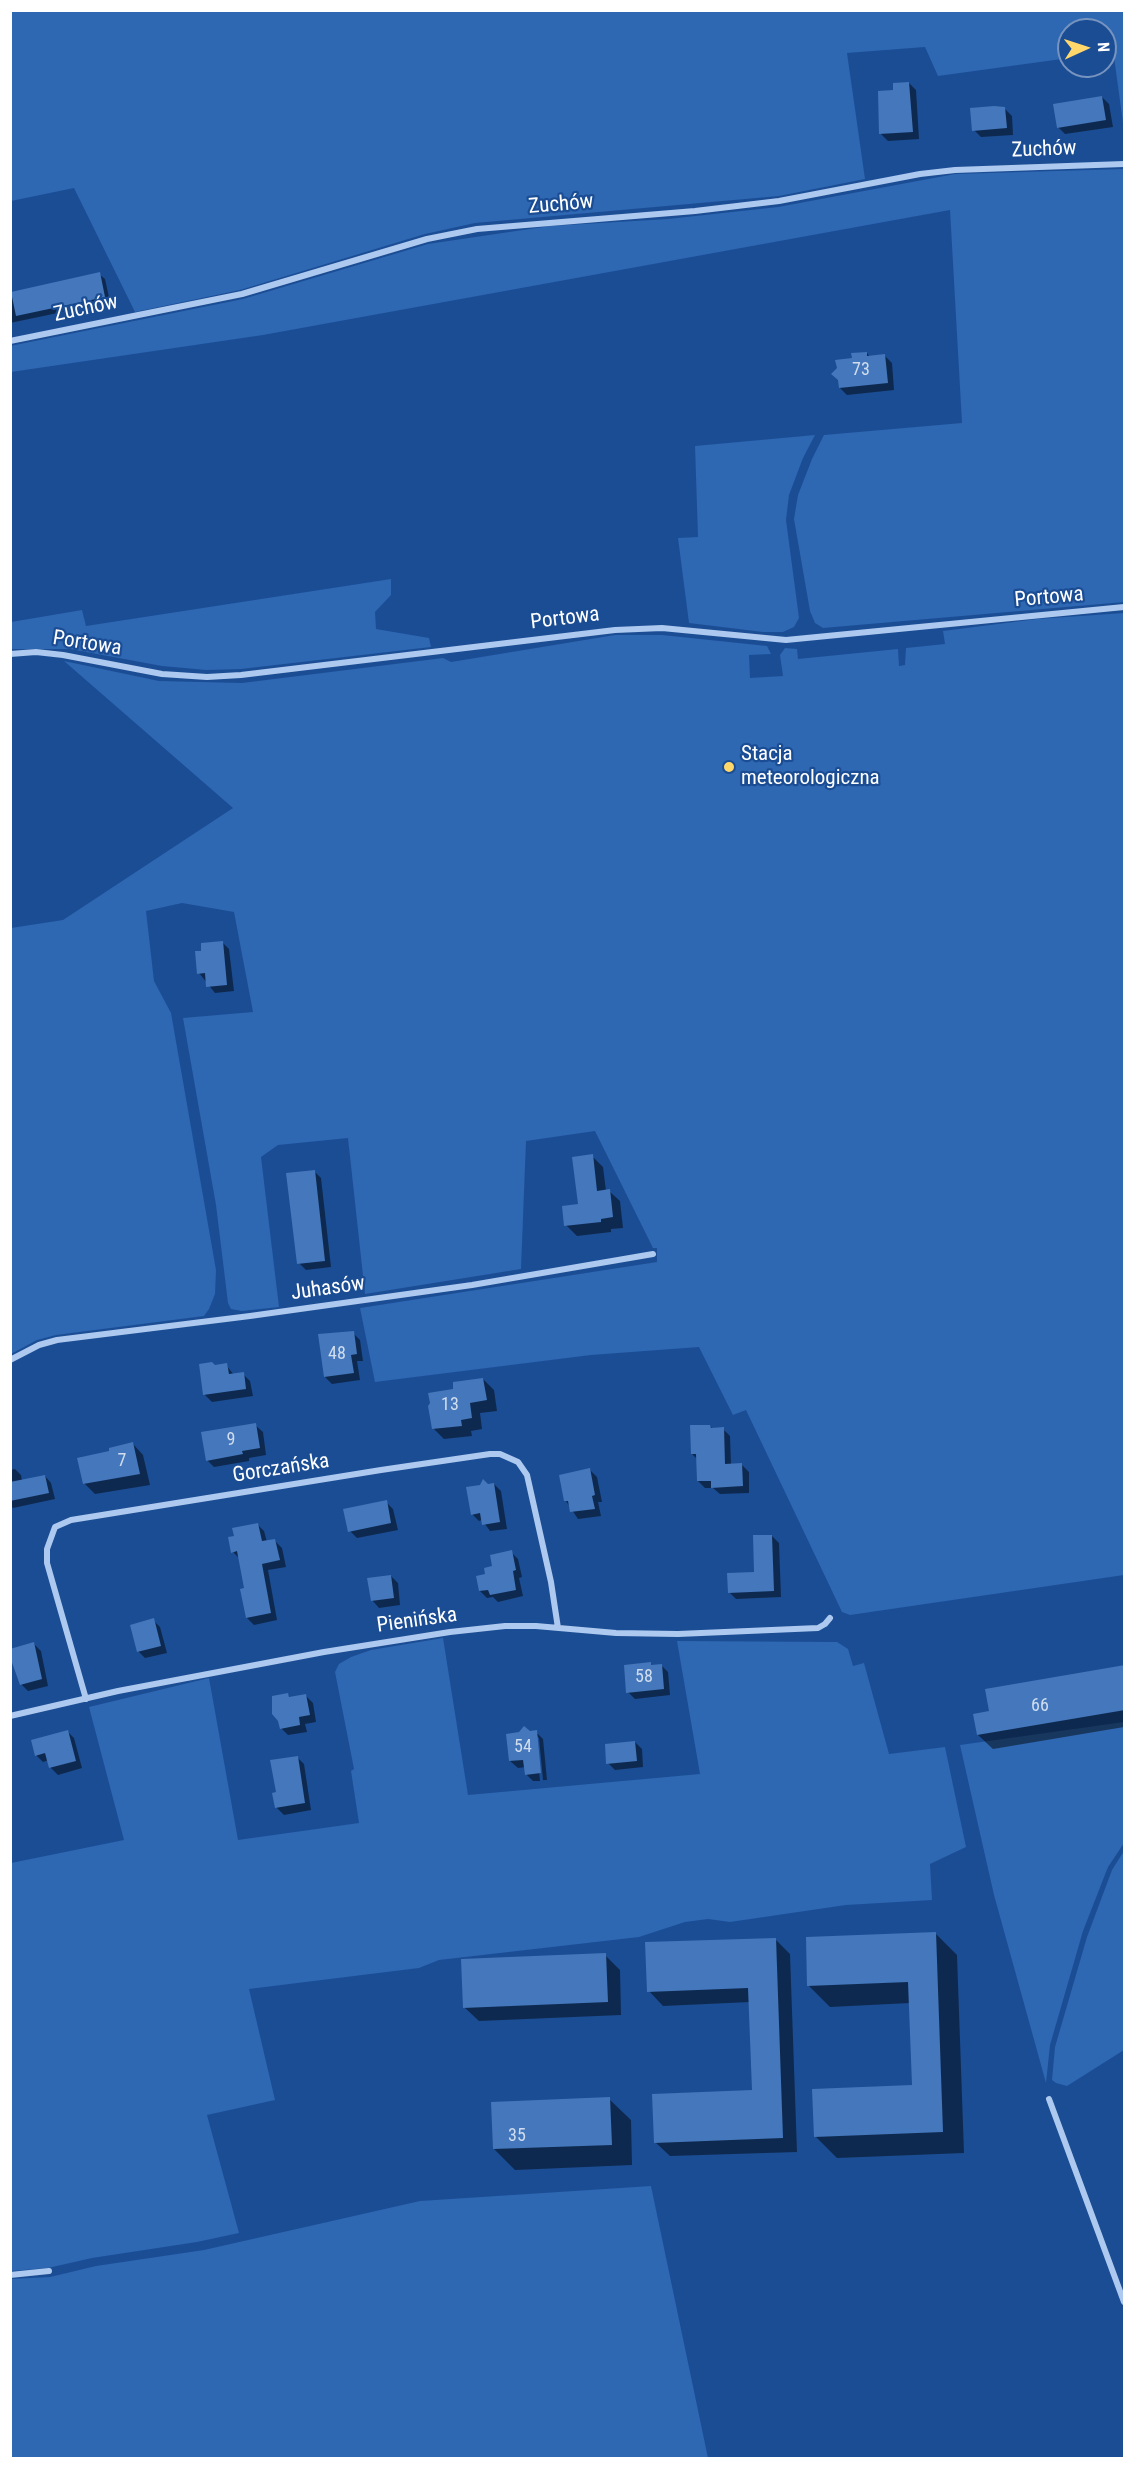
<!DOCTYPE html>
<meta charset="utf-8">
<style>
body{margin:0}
#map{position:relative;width:1135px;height:2469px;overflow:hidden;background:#1b4d94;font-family:"Roboto Condensed",sans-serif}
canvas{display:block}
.frame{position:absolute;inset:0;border:12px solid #fff;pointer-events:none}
.north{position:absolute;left:1057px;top:18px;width:60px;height:60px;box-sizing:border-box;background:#1b4d94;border:2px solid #7694bf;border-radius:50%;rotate:87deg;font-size:16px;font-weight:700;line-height:24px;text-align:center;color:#fff}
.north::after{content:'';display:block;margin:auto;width:21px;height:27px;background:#ffd76b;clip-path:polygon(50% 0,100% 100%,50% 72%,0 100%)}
</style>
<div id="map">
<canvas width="1135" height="2469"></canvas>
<div class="frame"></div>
<div class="north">N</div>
</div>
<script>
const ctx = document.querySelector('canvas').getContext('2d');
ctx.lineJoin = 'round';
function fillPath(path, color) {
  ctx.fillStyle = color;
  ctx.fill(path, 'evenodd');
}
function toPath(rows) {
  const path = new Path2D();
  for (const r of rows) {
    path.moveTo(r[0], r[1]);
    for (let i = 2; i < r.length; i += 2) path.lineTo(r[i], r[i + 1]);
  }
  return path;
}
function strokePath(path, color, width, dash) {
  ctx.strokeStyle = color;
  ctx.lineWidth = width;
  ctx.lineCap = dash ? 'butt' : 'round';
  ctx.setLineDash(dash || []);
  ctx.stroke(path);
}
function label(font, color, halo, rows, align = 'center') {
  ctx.font = font + ' "Roboto Condensed",sans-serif';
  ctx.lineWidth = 4.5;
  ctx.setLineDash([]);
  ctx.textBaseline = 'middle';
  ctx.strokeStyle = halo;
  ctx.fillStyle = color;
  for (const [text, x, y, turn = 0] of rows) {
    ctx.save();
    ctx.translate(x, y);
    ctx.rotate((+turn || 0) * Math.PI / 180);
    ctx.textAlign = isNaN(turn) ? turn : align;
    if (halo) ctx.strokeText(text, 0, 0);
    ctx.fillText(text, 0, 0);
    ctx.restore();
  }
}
fillPath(toPath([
 [11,10,1124,11,1124,130,1114,57,1105,57,1105,30,1069,30,1069,58,938,76,925,47,847,53,865,179,779,196,475,223,425,234,240,290,135,312,74,188,11,201],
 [1124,169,1124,602,823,628,815,623,810,611,794,519,798,495,812,459,824,435,962,423,950,210,263,335,11,372,10,346,243,299,428,244,550,226,668,219,778,207,955,174],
 [815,435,803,458,789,495,786,520,799,618,794,627,783,632,763,632,689,623,678,538,698,537,695,446],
 [391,579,391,595,375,612,376,629,429,638,431,647,241,669,206,670,162,666,70,649,11,649,11,622,82,610,86,626],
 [1124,613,1124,1575,850,1615,842,1612,746,1410,733,1415,699,1347,591,1355,375,1382,360,1308,657,1262,657,1248,653,1248,595,1131,526,1141,521,1269,365,1294,348,1138,278,1145,261,1157,279,1307,242,1311,231,1309,228,1303,216,1205,183,1018,253,1012,234,912,182,903,146,911,154,981,171,1013,216,1270,215,1294,209,1309,204,1316,56,1335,37,1340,11,1354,11,928,63,920,233,808,64,661,159,681,242,683,443,658,451,662,615,635,662,635,767,646,771,654,749,655,750,678,783,676,780,655,785,648,797,649,798,659,898,649,899,666,905,665,906,648,945,644,943,631,1037,619],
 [443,1638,468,1795,700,1774,677,1641,837,1642,848,1649,853,1666,864,1663,889,1754,945,1747,966,1847,930,1864,932,1900,846,1905,730,1922,708,1919,685,1922,639,1937,439,1960,419,1968,249,1989,275,2100,207,2115,239,2233,197,2242,92,2258,48,2268,11,2271,11,1863,124,1840,89,1707,209,1678,238,1840,359,1823,351,1771,354,1769,335,1672,339,1664,351,1657,371,1650],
 [1124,1722,1124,1843,1108,1867,1083,1931,1050,2045,1046,2083,994,1895,960,1745],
 [1124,1851,1124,2050,1067,2086,1056,2083,1052,2080,1055,2047,1087,1937,1112,1870],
 [651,2186,708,2458,11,2458,11,2279,50,2277,96,2266,204,2250,420,2201]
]), '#2e67b2');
fillPath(toPath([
 [909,83,916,90,919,139,888,141,881,134,895,91],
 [1102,97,1109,104,1113,127,1065,134,1058,127],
 [1005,109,1012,116,1013,135,981,137,974,130],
 [99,274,105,279,110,302,10,323,10,294],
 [867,353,870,357,885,356,892,363,894,390,847,395,840,388,853,359],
 [222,942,229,949,234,991,215,993,199,973,203,952],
 [592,1156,603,1167,606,1191,609,1191,620,1201,623,1228,611,1229,611,1232,577,1236,566,1225,580,1206],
 [314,1171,321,1178,331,1267,306,1270,299,1263],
 [353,1333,360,1340,363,1361,357,1361,360,1380,332,1384,325,1377],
 [226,1365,234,1375,243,1374,250,1381,253,1396,212,1402,205,1395],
 [483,1379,494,1390,497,1411,480,1413,482,1429,471,1431,472,1436,444,1439,433,1428,455,1390],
 [255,1425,263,1432,266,1455,249,1458,249,1461,214,1467,207,1460],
 [710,1426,713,1429,723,1429,730,1436,731,1465,742,1465,749,1472,749,1493,720,1494,713,1488,705,1488,698,1481,697,1459,692,1454],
 [133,1444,143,1455,150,1485,95,1494,84,1483],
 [15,1469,21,1475,22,1481,45,1476,51,1483,55,1499,13,1508,11,1506,10,1470],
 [590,1470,597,1477,602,1502,598,1502,601,1516,578,1519,566,1501],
 [494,1484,501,1491,507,1529,490,1531,482,1520,479,1521,472,1514,488,1485],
 [386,1502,393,1509,398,1530,357,1538,350,1531],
 [257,1524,264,1531,267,1542,275,1541,282,1548,286,1567,268,1570,277,1620,254,1625,247,1618,246,1589,240,1559,233,1552],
 [772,1536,779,1543,781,1597,736,1599,729,1592,756,1573],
 [511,1552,518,1559,522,1577,519,1578,523,1596,498,1602,493,1597,487,1598,480,1591,494,1567],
 [391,1576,398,1583,400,1605,379,1608,372,1600],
 [153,1620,160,1627,167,1653,145,1658,138,1651],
 [34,1644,41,1651,48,1686,28,1691,21,1684],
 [650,1664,653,1666,661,1665,668,1672,670,1695,635,1699,628,1692],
 [1124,1667,1124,1727,993,1749,978,1735,991,1712],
 [288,1695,291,1699,306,1696,313,1703,316,1722,305,1724,307,1732,288,1735,281,1728],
 [67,1731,74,1738,82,1768,58,1775,51,1768,49,1760,43,1762,36,1755],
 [536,1732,543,1739,547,1780,543,1780,539,1738,536,1735,540,1781,533,1781,526,1774,526,1767,518,1768,510,1761,529,1733],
 [635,1742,642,1749,643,1767,615,1770,608,1763],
 [297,1757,304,1764,311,1810,284,1815,277,1808,278,1794],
 [935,1933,957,1955,964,2153,837,2158,815,2136,914,2086,910,2003,830,2007,809,1986],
 [775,1939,790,1954,797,2152,670,2156,655,2142,753,2092,750,2002,663,2006,649,1991],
 [605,1955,620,1970,621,2015,479,2021,464,2007],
 [609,2099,631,2120,632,2165,515,2170,494,2149]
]), '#0007');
fillPath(toPath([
 [909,82,913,132,879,134,878,91,893,90,893,83],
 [1102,96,1106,120,1057,128,1053,104],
 [994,106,1005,107,1007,128,972,131,970,108],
 [100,272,105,297,16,316,11,292],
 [867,352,867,356,885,354,888,383,839,388,838,380,831,374,837,368,835,360,852,358,851,353],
 [223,941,227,985,206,987,205,973,197,974,195,951,201,951,201,943],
 [593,1154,597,1191,610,1189,613,1217,601,1219,601,1222,564,1226,562,1206,578,1204,572,1157],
 [315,1170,325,1261,297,1264,286,1173],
 [354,1331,357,1354,351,1355,354,1373,324,1377,318,1334],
 [212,1362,215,1365,227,1363,229,1374,244,1372,246,1389,203,1395,199,1364],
 [483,1378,487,1400,470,1403,472,1418,461,1420,462,1426,432,1429,428,1406,430,1403,428,1393,453,1389,453,1382],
 [256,1423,260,1448,242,1451,243,1454,206,1461,201,1432],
 [690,1425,710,1425,711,1428,724,1427,725,1464,742,1463,743,1486,711,1488,711,1481,697,1481,696,1454,691,1454],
 [133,1442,140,1474,83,1484,77,1458,109,1451,109,1448],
 [590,1468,595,1495,592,1496,595,1509,570,1512,568,1501,564,1501,559,1475],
 [45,1475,49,1493,10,1501,10,1482],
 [483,1479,488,1484,494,1483,500,1522,482,1525,480,1513,471,1515,466,1487,480,1485],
 [387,1500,391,1523,348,1532,343,1509],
 [258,1523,262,1541,275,1539,280,1560,262,1564,271,1613,246,1618,240,1589,244,1588,237,1551,231,1553,228,1537,234,1536,232,1528],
 [753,1535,772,1535,774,1591,728,1593,727,1573,754,1572],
 [512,1550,516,1570,513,1571,516,1590,490,1595,488,1590,479,1591,476,1576,485,1574,484,1568,492,1566,490,1555],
 [391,1575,394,1598,371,1601,367,1578],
 [154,1618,161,1646,137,1652,130,1625],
 [34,1642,42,1679,20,1685,10,1657,10,1649],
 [651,1662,651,1665,662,1664,664,1689,626,1693,624,1665],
 [1125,1665,1125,1710,977,1735,973,1714,989,1711,985,1689],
 [288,1693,289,1697,306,1694,310,1715,299,1717,300,1725,280,1729,278,1721,272,1714,272,1696],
 [524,1726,530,1731,537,1730,541,1773,525,1775,523,1760,509,1761,506,1734,519,1732],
 [68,1730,76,1761,49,1768,45,1753,35,1756,31,1740],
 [635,1741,637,1761,606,1764,605,1744],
 [298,1756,305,1803,275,1808,272,1793,276,1792,270,1760],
 [936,1932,943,2132,814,2137,812,2089,912,2085,908,1982,807,1986,806,1937],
 [776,1938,783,2138,654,2143,652,2094,752,2090,748,1988,647,1992,645,1942],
 [606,1953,608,2002,463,2008,461,1959],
 [610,2097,612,2145,493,2149,491,2102]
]), '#47b');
strokePath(toPath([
 [10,341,242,294,427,239,477,229,695,211,779,201,920,174,955,170,1124,164],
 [10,654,36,652,63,655,162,674,207,677,241,675,615,630,662,628,786,640,1124,607],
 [10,1360,39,1345,57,1340,250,1316,472,1285,653,1254],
 [86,1699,47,1563,47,1549,55,1527,71,1520,381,1470,490,1454,500,1454,518,1462,527,1475,551,1582,558,1628],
 [10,1716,118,1691,324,1652,450,1632,505,1626,536,1626,616,1633,678,1634,818,1628,825,1624,830,1618],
 [1049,2099,1124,2302],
 [10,2275,49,2271]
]), '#adc9ef', 6);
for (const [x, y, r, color] of [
 [729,767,6,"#ffd76b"]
]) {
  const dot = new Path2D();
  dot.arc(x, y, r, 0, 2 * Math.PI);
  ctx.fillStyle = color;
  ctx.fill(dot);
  strokePath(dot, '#1b4d94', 2);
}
label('18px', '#d0ddee', null, [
 ["73",861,370],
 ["48",337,1354],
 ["13",450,1405],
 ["9",231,1440],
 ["7",122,1461],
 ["58",644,1677],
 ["66",1040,1706],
 ["54",523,1747],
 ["35",517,2136]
]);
label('21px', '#fff', '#1b4d94', [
 ["Zuchów",1044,150,-2],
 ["Zuchów",561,205,-5],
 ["Zuchów",86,309,-12],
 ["Portowa",1049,598,-5],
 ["Portowa",565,619,-7],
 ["Portowa",87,644,9],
 ["Juhasów",328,1289,-8],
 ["Gorczańska",281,1469,-9],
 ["Pienińska",417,1621,-8]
]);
label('21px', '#fff', '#1b4d94', [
 ["Stacja",741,755],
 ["meteorologiczna",741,779]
], 'left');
</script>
